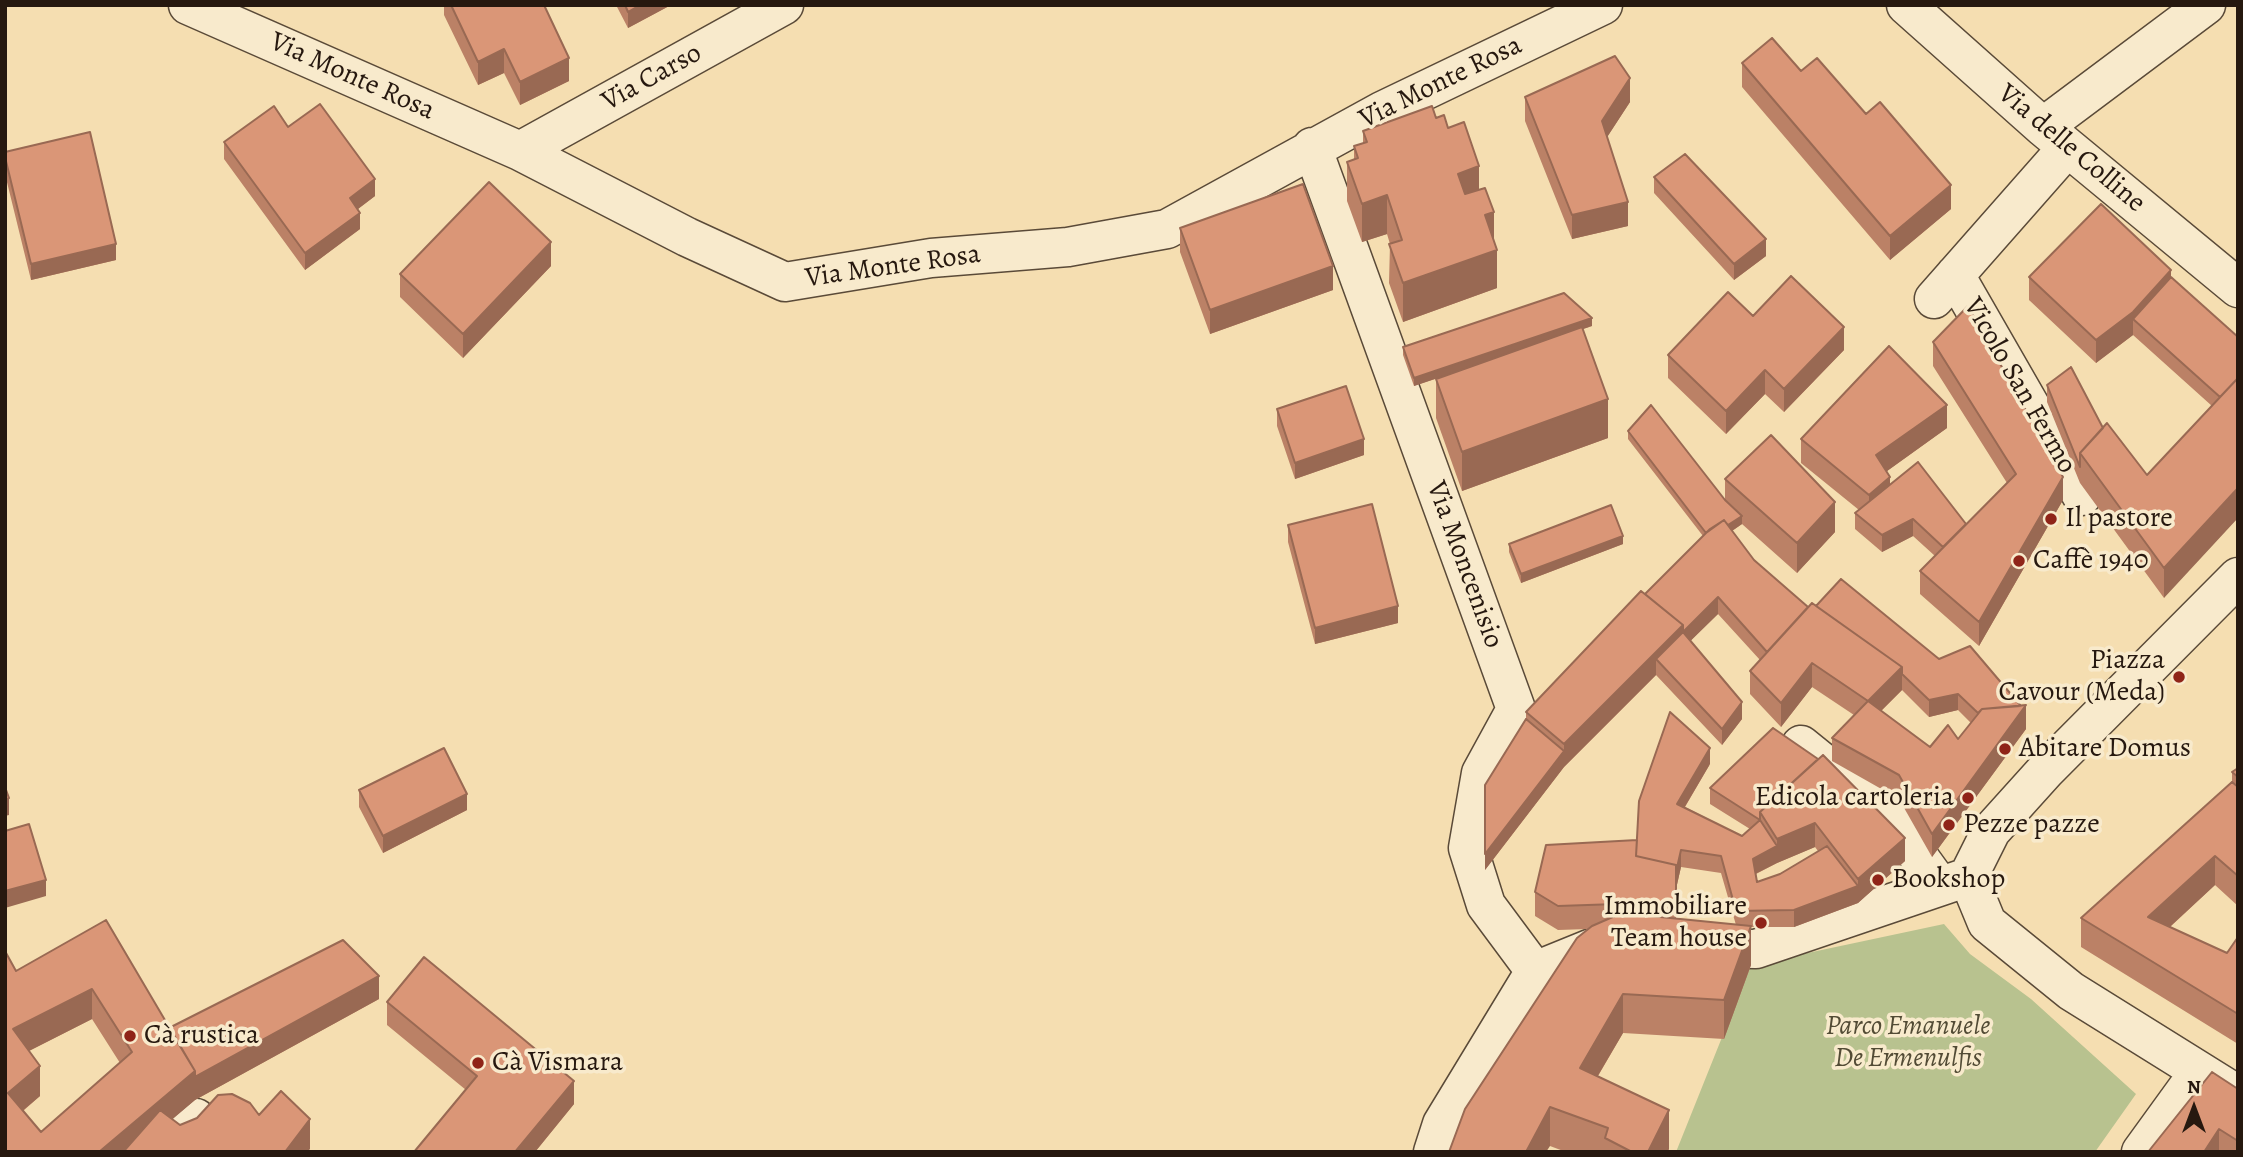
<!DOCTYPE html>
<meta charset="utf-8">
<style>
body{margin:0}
#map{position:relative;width:2243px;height:1157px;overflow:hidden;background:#f5deb1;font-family:Alegreya,serif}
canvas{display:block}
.frame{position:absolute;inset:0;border:7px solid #26180f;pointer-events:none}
.north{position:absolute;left:2159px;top:1073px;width:70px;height:70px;-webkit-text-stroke:5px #f8eacc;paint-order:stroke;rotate:0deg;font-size:19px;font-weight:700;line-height:28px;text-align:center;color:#26180f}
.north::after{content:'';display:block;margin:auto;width:24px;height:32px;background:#26180f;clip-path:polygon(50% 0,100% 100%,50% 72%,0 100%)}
</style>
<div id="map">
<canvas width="2243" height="1157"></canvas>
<div class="frame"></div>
<div class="north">N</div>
</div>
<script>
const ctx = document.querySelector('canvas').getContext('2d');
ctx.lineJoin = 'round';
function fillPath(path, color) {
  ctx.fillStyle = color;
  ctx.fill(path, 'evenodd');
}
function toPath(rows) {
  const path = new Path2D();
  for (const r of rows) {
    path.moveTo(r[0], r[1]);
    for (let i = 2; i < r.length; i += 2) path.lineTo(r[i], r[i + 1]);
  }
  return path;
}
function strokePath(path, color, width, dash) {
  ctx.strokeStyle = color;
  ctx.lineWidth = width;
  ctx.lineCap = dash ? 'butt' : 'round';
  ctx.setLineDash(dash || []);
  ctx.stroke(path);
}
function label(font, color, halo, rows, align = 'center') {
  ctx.font = font + ' Alegreya,serif';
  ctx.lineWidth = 7;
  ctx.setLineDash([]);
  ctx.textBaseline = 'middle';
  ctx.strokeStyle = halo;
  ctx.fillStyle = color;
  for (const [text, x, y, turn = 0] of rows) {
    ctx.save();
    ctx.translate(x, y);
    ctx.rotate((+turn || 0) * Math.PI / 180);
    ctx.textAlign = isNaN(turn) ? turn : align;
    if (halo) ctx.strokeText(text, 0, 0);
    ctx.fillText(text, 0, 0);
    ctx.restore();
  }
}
fillPath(toPath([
 [1944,924,1970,954,2031,999,2136,1094,2095,1152,1676,1152,1751,965]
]), '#b8c28f');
const minor = toPath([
 [188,5,520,151,687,237,785,282,931,258,1068,247,1167,229,1382,111,1603,5],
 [1906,5,2043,127,2238,288],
 [2043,127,2206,5],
 [1312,147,1516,709,1481,773,1468,848,1486,905,1535,971],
 [520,151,784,5],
 [1955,275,2082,496],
 [1934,299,2067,148],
 [1801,745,1890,817,1940,886],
 [1968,877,1991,831,2046,770,2238,577],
 [1968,877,1987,923,2071,991,2238,1095],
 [1698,948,1756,949,1968,877],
 [143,1152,170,1127,196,1118],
 [1433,1152,1442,1124,1535,971,1599,945,1614,945],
 [2141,1152,2199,1072]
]);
strokePath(minor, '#5a4a38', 41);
strokePath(minor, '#f8eacc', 38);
fillPath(toPath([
 [444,5,525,5,569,81,520,105,504,73,478,85,444,15],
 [616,5,671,5,628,28],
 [2236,5,2238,5,2238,19,2236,16],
 [1742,63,1801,71,1866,114,1951,209,1890,260,1742,87],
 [1525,97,1630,102,1607,137,1628,226,1572,239,1525,121],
 [1436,118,1448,128,1479,190,1494,240,1497,288,1403,322,1389,283,1390,244,1387,234,1362,242,1347,201,1347,162,1354,160,1354,146,1363,143,1363,131],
 [288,127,375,196,358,209,360,229,305,270,224,159,224,142],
 [5,152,116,260,31,280,5,174],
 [1654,177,1766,256,1734,280,1654,193],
 [1180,228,1333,290,1210,334,1180,252],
 [551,266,463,358,400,297,400,274],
 [2029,277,2171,277,2238,337,2164,598,2080,483,2047,402,2047,385,2103,428,2147,475,2212,406,2133,335,2096,363,2029,300],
 [1753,316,1844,350,1784,412,1765,394,1726,434,1668,378,1668,355],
 [1592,326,1583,329,1608,438,1462,491,1436,418,1436,379,1456,372,1414,386,1403,355,1403,347],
 [1933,342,2063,500,1979,646,1920,594,1920,571,1935,556,1913,536,1882,552,1855,529,1855,513,1859,510,1801,463,1801,439,1947,428,1887,471,1890,484,1966,524,2007,483,1933,366],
 [1277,409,1364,455,1295,479,1277,426],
 [1628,431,1725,500,1725,479,1835,532,1797,573,1742,524,1732,531,1754,560,1808,607,1816,606,1939,659,2021,706,2026,705,2026,729,1932,857,1899,799,1832,761,1832,738,1854,715,1812,687,1781,727,1750,694,1750,671,1760,660,1718,614,1690,641,1742,719,1722,745,1656,675,1564,767,1485,870,1526,719,1526,712,1703,536,1628,439],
 [1902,690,1929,717,1958,710,1971,723,1958,739,1930,747,1881,711],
 [1288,525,1398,623,1315,644,1288,542],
 [1509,544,1623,544,1521,583,1509,552],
 [1773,728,1905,861,1858,903,1794,927,1751,927,1751,965,1724,1039,1623,1033,1598,1076,1669,1149,1667,1152,1566,1152,1550,1146,1449,1152,1588,929,1558,930,1535,916,1535,892,1637,840,1710,764,1685,807,1742,836,1750,829,1710,804,1710,788],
 [1815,847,1818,851,1780,874,1757,882,1756,874,1777,863],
 [1681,867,1721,873,1736,925,1676,919,1676,889],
 [2238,768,2238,906,2215,885,2170,927,2227,953,2238,937,2238,1044,2081,947,2081,918,2232,782,2232,772],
 [359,790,467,810,383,853,359,807],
 [106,920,169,1028,379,999,195,1100,172,1119,180,1125,259,1115,310,1149,5,1152,16,971],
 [92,1019,120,1063,41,1132,23,1111,40,1096,29,1051],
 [387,1002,574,1104,535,1152,414,1152,466,1090,387,1025],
 [2238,1089,2238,1152,2148,1152]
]), '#bb8166');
fillPath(toPath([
 [640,5,671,5,628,28,628,12],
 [504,49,504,73,478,85,478,62],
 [569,58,569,81,520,105,520,82],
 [1630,78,1630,102,1602,145,1602,121],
 [1479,166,1479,205,1458,213,1458,174],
 [375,179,375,196,350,215,350,198],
 [1951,185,1951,209,1890,260,1890,236],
 [1387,195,1387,234,1362,242,1362,204],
 [1628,202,1628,226,1572,239,1572,215],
 [1494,212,1494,251,1497,250,1497,288,1403,322,1403,283,1485,215],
 [360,213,360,229,305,270,305,253],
 [1766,239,1766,256,1734,280,1734,264],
 [551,242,551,266,463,358,463,334],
 [116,244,116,260,31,280,31,264],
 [1333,266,1333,290,1210,334,1210,310],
 [2171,270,2171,294,2133,319,2133,335,2096,363,2096,340],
 [1592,318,1592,326,1414,386,1414,378],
 [1844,327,1844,350,1784,412,1784,389],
 [1765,370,1765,394,1726,434,1726,411],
 [1608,399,1608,438,1462,491,1462,452],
 [1947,405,1947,428,1876,479,1876,455],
 [1364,439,1364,455,1295,479,1295,463],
 [1890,477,1890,500,1869,518,1869,495],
 [2063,477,2063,500,1979,646,1979,622],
 [2238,488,2238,518,2164,598,2164,568],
 [1835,502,1835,532,1797,573,1797,543],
 [1742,516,1742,524,1710,546,1710,537],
 [1913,519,1913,536,1882,552,1882,535],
 [1623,536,1623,544,1521,583,1521,574],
 [1718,597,1718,614,1664,667,1656,659,1656,675,1564,767,1564,744,1683,625],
 [1398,606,1398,623,1315,644,1315,628],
 [1812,663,1812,687,1781,727,1781,703],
 [1902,667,1902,690,1868,724,1868,701],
 [1958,694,1958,710,1929,717,1929,700],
 [1742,702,1742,719,1722,745,1722,729],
 [2026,705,2026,729,1932,857,1932,834],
 [1710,748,1710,764,1677,820,1677,804],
 [1564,751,1564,767,1485,870,1485,854],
 [467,794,467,810,383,853,383,836],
 [9,798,9,815,5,816,5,799],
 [1815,823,1815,847,1777,863,1753,875,1753,859,1777,846,1777,839],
 [1905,838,1905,861,1858,903,1858,879],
 [1681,850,1681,867,1676,889,1676,872],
 [2215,856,2215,885,2148,947,2148,917],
 [46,880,46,896,5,908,5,891],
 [1858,886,1858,903,1794,927,1794,910],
 [1751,926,1751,965,1724,1039,1724,1000],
 [379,976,379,999,195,1100,134,1152,99,1152,195,1071],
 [92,989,92,1019,13,1059,13,1029],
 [1623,994,1623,1033,1580,1106,1580,1068],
 [40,1066,40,1096,8,1123,8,1093],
 [574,1081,574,1104,535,1152,515,1152],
 [1550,1107,1550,1146,1546,1152,1526,1152],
 [1669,1110,1669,1149,1667,1152,1648,1152],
 [310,1119,310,1149,307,1152,285,1152],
 [2219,1129,2219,1152,2204,1152]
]), '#996953');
const building = toPath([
 [451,5,525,5,525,6,528,5,544,5,569,58,520,82,504,49,478,62,451,5],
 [625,5,640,5,628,12,625,5],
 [1772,38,1801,71,1817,58,1866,114,1880,102,1951,185,1890,236,1742,63,1772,38],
 [1615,56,1630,78,1602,121,1628,202,1572,215,1525,97,1615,56],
 [320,104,375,179,350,198,360,213,305,253,224,142,274,106,288,127,320,104],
 [1432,106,1436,118,1444,115,1448,128,1464,122,1479,166,1458,174,1465,194,1485,188,1494,212,1485,215,1497,250,1403,283,1389,244,1402,240,1387,195,1362,204,1347,162,1358,158,1354,146,1367,142,1363,131,1432,106],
 [90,132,116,244,31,264,5,157,5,152,90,132],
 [1685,154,1766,239,1734,264,1654,177,1685,154],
 [489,182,551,242,463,334,400,274,489,182],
 [1303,184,1333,266,1210,310,1180,228,1303,184],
 [2101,204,2171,270,2133,312,2096,340,2029,277,2101,204],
 [1791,276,1844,327,1784,389,1765,370,1726,411,1668,355,1728,292,1753,316,1791,276],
 [2171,277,2238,337,2238,378,2220,397,2133,319,2171,277],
 [1564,293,1592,318,1414,378,1403,347,1564,293],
 [1968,306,2063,477,1979,622,1920,571,2016,474,1933,342,1968,306],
 [1582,327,1608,399,1462,452,1436,379,1582,327],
 [1889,346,1947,405,1876,455,1890,477,1869,495,1801,439,1889,346],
 [2071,367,2103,428,2080,453,2080,467,2047,385,2071,367],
 [2238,378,2238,488,2164,568,2080,453,2107,423,2147,475,2238,378],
 [1346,386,1364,439,1295,463,1277,409,1346,386],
 [1651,405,1725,500,1742,516,1728,525,1724,520,1706,533,1628,431,1651,405],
 [1771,435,1835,502,1797,543,1725,479,1771,435],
 [1918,462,1966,524,1943,547,1913,519,1882,535,1855,513,1918,462],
 [1372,504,1398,606,1315,628,1288,525,1372,504],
 [1611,505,1623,536,1521,574,1509,544,1611,505],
 [1724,520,1754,560,1808,607,1767,652,1718,597,1683,632,1683,625,1645,594,1710,529,1724,520],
 [1841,579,1939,659,1970,646,2021,706,1982,709,1978,713,1958,694,1929,700,1902,674,1902,667,1816,606,1841,579],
 [1641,591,1683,625,1564,744,1526,712,1641,591],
 [1812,603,1902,667,1868,701,1812,663,1781,703,1750,671,1812,603],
 [1683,632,1742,702,1722,729,1656,659,1683,632],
 [1868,701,1930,747,1948,725,1958,739,1982,709,2026,705,1932,834,1899,775,1832,738,1868,701],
 [1670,712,1710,748,1677,804,1742,836,1760,820,1777,846,1753,859,1757,882,1780,874,1827,846,1858,886,1794,910,1736,911,1721,856,1681,850,1676,872,1676,865,1636,856,1639,801,1670,712],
 [1526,719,1564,751,1485,854,1485,785,1526,719],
 [1773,728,1818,759,1760,812,1760,820,1710,788,1773,728],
 [444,748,467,794,383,836,359,790,444,748],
 [1823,755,1905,838,1858,879,1815,823,1777,839,1760,812,1823,755],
 [2238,768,2238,777,2232,772,2238,768],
 [2232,782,2238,787,2238,876,2215,856,2148,917,2227,953,2238,937,2238,1014,2081,918,2232,782],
 [5,787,9,798,5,799,5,787],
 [29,824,46,880,5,891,5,831,29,824],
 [1637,840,1636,856,1676,865,1676,902,1558,906,1535,892,1546,845,1637,840],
 [1640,915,1751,926,1724,1000,1623,994,1580,1068,1669,1110,1648,1152,1632,1152,1605,1138,1608,1128,1550,1107,1526,1152,1449,1152,1465,1109,1577,938,1592,926,1615,916,1640,915],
 [106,920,195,1071,99,1152,5,1152,5,951,16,971,106,920],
 [92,989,132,1052,41,1132,8,1093,40,1066,13,1029,92,989],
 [343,940,379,976,195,1077,195,1071,169,1028,343,940],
 [424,957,574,1081,515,1152,414,1152,477,1076,387,1002,424,957],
 [2212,1072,2238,1089,2238,1141,2219,1129,2204,1152,2148,1152,2212,1072],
 [281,1091,310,1119,285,1152,123,1152,160,1110,180,1125,197,1118,218,1095,232,1094,250,1103,259,1115,281,1091]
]);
fillPath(building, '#da9677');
strokePath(building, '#996953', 2);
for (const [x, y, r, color] of [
 [2051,519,7,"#8f2418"],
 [2019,561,7,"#8f2418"],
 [2179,677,7,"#8f2418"],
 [2005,749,7,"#8f2418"],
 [1968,798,7,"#8f2418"],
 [1949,825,7,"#8f2418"],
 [1878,880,7,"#8f2418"],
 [1761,923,7,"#8f2418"],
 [130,1036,7,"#8f2418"],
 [478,1063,7,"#8f2418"]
]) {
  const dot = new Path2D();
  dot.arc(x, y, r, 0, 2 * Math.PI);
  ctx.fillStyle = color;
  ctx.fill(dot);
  strokePath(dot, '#f8eacc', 2.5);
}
label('28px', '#26180f', '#f8eacc', [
 ["Via Monte Rosa",352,77,24],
 ["Via Carso",652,78,-29],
 ["Via Monte Rosa",1441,83,-26],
 ["Via delle Colline",2071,149,40],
 ["Via Monte Rosa",893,267,-8],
 ["Vicolo San Fermo",2019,386,60],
 ["Via Moncenisio",1464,565,70]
]);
label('28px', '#26180f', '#f8eacc', [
 ["Il pastore",2065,519],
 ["Caffè 1940",2033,561],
 ["Piazza",2165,661,"right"],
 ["Cavour (Meda)",2165,693,"right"],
 ["Abitare Domus",2019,749],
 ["Edicola cartoleria",1954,798,"right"],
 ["Pezze pazze",1963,825],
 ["Bookshop",1892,880],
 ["Immobiliare",1747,907,"right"],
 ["Team house",1747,939,"right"],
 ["Cà rustica",144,1036],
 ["Cà Vismara",492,1063]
], 'left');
label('italic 28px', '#524b35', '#f8eacc', [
 ["Parco Emanuele",1908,1027],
 ["De Ermenulfis",1908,1059]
]);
</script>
